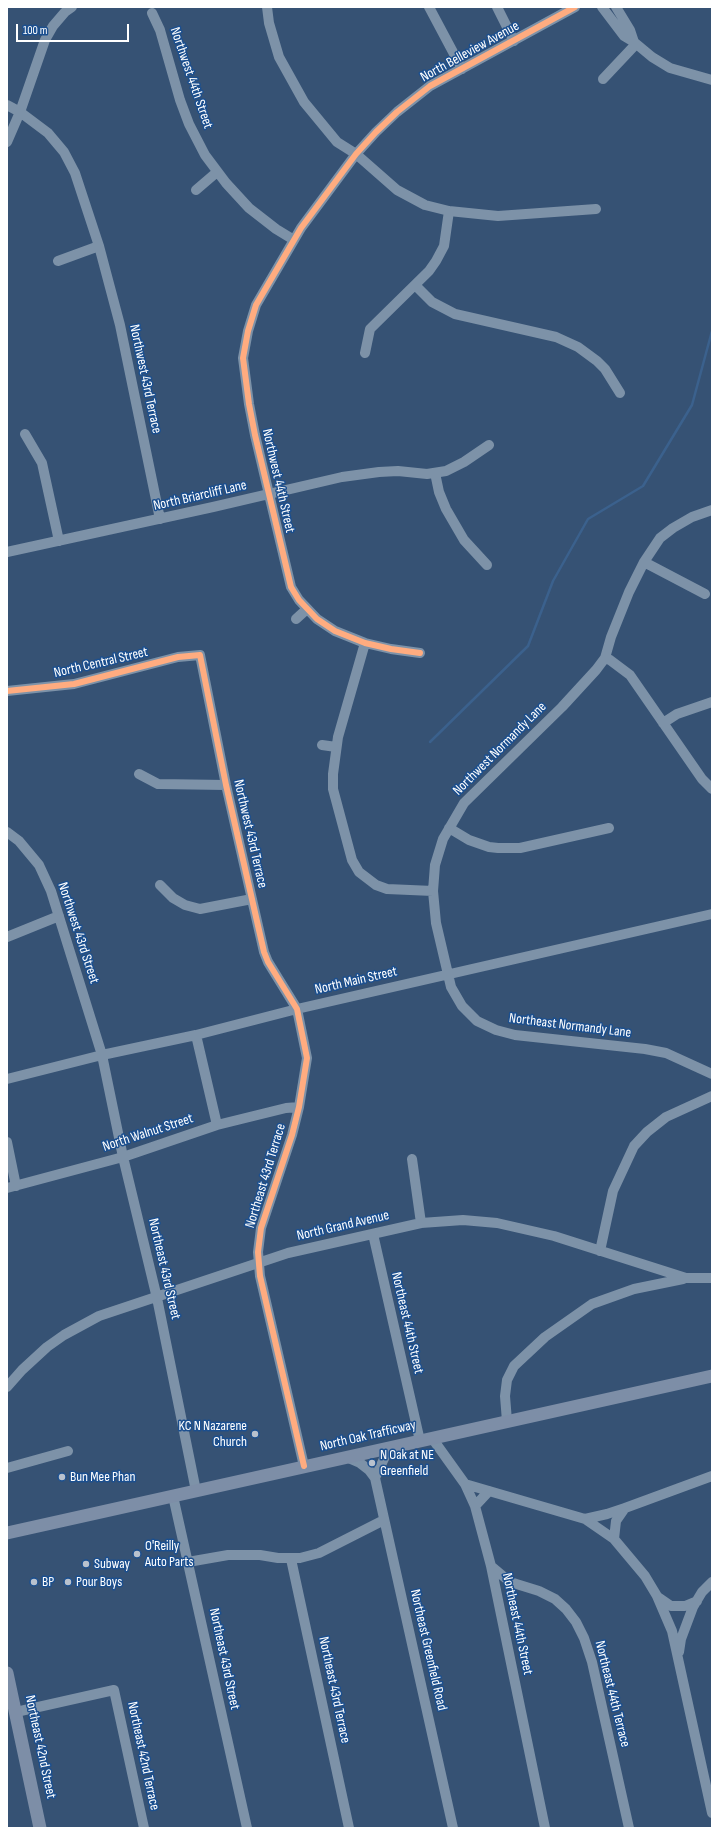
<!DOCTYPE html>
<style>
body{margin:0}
#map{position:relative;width:719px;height:1835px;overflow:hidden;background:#365274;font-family:"Sofia Sans Condensed",sans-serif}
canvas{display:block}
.frame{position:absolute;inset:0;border:8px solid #fff;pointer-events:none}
.scale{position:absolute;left:16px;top:24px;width:113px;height:18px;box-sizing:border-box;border:2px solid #fff;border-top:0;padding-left:5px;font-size:12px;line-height:14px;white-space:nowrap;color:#fff;-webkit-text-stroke:3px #1b4f8f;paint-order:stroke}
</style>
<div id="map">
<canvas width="719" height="1835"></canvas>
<div class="frame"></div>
<div class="scale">100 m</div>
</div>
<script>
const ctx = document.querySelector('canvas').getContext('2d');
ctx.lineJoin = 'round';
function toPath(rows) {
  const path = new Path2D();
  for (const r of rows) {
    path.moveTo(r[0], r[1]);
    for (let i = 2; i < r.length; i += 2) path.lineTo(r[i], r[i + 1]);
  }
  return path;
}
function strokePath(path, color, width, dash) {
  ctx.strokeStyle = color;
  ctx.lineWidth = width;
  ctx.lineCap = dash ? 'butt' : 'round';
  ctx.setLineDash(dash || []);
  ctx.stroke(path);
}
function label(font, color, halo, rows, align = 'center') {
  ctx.font = font + ' "Sofia Sans Condensed",sans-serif';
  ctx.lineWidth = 3;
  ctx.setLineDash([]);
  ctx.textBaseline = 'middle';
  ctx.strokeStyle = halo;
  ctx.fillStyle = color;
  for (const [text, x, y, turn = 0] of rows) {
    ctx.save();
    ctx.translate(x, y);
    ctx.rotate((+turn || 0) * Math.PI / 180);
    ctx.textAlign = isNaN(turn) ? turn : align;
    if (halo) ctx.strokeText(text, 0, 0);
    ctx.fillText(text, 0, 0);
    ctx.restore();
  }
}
strokePath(toPath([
 [430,742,528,646,553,581,588,519,643,486,692,405,712,331]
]), '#3b618d', 2.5);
strokePath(toPath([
 [267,7,269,23,279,57,304,102,337,142,356,154,397,190,425,205,449,211,498,216,596,209],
 [429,7,462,69],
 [497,7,514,41],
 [602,7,624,36,634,42,652,57,670,68,712,80],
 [616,7,630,30,634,42],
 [152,13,160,30,180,100,189,124,205,155,226,183,249,208,276,229,294,240],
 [603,79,636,44],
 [7,105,20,112,48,133,64,152,75,173,99,246,120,325,160,519],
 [7,142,20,112,45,40,53,26,65,12,72,7],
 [196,190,217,172],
 [58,261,99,246],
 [415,285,432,302,455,314,556,337,578,347,597,361,605,369,620,393],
 [365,353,370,329,429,271,436,261,444,246,449,211],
 [25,434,42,463,59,541],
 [435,473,439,492,446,509,464,540,487,565],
 [712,510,692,517,673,528,660,538,644,562,629,592,611,637,605,658,596,670,562,707,464,803,443,839,435,865,433,891,436,923,451,987,462,1006,477,1021,496,1030,515,1035,645,1049,666,1053,712,1074],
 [7,552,213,507,342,477,379,472,398,471,427,474,446,471,464,462,489,445],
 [644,562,705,594],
 [296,619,307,609],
 [365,643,338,737,333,774,333,789,352,860,359,872,376,885,387,889,433,891],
 [420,653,391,649,365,643,335,631,317,619,299,600,291,587,255,435,249,404,243,358,248,331,256,305,301,228,356,154,376,132,397,112,430,86,575,7],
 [605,658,610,660,630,675,702,779,712,789],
 [7,691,74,684,178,657,200,655,226,785,264,952,268,962,297,1009,307,1058,299,1107,292,1135,261,1228,258,1252,260,1276,304,1466],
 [663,723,677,714,712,702],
 [322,745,336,747],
 [139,774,158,784,226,785],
 [449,828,469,840,489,847,498,848,520,848,609,828],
 [7,832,19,841,39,865,51,891,102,1055,123,1157,157,1298,196,1491],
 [160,885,173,898,185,905,200,909,252,899],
 [7,937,59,916],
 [196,1035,217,1125],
 [7,1079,102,1055,196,1035,297,1009,712,914],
 [7,1142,16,1186],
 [412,1159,421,1223],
 [7,1188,123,1157,217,1125,286,1108,299,1107],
 [373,1234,420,1441],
 [600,1251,613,1191,634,1146,647,1132,666,1117,712,1096],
 [7,1387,22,1370,47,1347,64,1335,99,1316,288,1253,421,1223,463,1220,497,1223,554,1236,686,1278,712,1278],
 [507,1421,505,1396,507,1380,514,1366,545,1337,592,1304,634,1289,683,1279],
 [432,1438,465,1484,475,1506,491,1566,545,1828],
 [346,1457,360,1463,369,1470,375,1478,453,1828],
 [7,1468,68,1451],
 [375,1478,389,1448],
 [465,1484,585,1519,614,1539,645,1576,657,1596,672,1631,712,1813],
 [173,1496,247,1828],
 [475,1506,489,1491],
 [585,1519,607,1514,625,1508],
 [614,1539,616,1521,625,1508,712,1476],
 [291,1559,349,1828],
 [188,1562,228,1555,260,1555,278,1558,300,1558,319,1553,384,1520],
 [491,1566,510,1582,539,1591,555,1599,566,1609,576,1622,584,1638,592,1662,629,1828],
 [658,1597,671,1606,685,1606,697,1601],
 [679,1652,681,1639,693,1607,702,1592,712,1582],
 [16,1712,114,1690,144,1828]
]), '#7d92a8', 10);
strokePath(toPath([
 [7,1533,712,1376],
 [7,1673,40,1828]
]), '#7d8ea7', 13);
strokePath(toPath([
 [420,653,391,649,365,643,335,631,317,619,299,600,291,587,255,435,249,404,243,358,248,331,256,305,301,228,356,154,376,132,397,112,430,86,575,7],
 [7,691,74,684,178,657,200,655,226,785,264,952,268,962,297,1009,307,1058,299,1107,292,1135,261,1228,258,1252,260,1276,304,1466]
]), '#ffac80', 6);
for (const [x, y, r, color] of [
 [255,1434,4,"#b9c2ce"],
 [372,1463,4,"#b9c2ce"],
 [62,1477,4,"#b9c2ce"],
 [137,1554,4,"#b9c2ce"],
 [86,1564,4,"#b9c2ce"],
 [34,1582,4,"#b9c2ce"],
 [68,1582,4,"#b9c2ce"]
]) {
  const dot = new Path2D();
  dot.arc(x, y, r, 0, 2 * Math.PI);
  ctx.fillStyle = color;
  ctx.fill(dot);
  strokePath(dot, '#1b4f8f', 1.5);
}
label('14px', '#fff', '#1b4f8f', [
 ["North Belleview Avenue",470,52,-29],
 ["Northwest 44th Street",191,78,71],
 ["Northwest 43rd Terrace",145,379,78],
 ["Northwest 44th Street",278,481,77],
 ["North Briarcliff Lane",200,496,-13],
 ["North Central Street",101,663,-13],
 ["Northwest Normandy Lane",500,749,-45],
 ["Northwest 43rd Terrace",250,834,77],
 ["Northwest 43rd Street",78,933,72],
 ["North Main Street",356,981,-13],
 ["Northeast Normandy Lane",570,1026,7],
 ["North Walnut Street",148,1133,-18],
 ["Northeast 43rd Terrace",266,1176,-73],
 ["North Grand Avenue",343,1226,-13],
 ["Northeast 43rd Street",164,1269,77],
 ["Northeast 44th Street",407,1323,77],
 ["North Oak Trafficway",368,1436,-13],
 ["Northeast 44th Street",517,1624,78],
 ["Northeast Greenfield Road",428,1650,77],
 ["Northeast 43rd Street",224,1659,78],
 ["Northeast 43rd Terrace",334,1690,78],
 ["Northeast 44th Terrace",612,1694,76],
 ["Northeast 42nd Street",40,1747,78],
 ["Northeast 42nd Terrace",143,1756,78]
]);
label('14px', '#fff', '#1b4f8f', [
 ["KC N Nazarene",247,1426,"right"],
 ["Church",247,1442,"right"],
 ["N Oak at NE",380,1455],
 ["Greenfield",380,1471],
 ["Bun Mee Phan",70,1477],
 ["O'Reilly",145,1546],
 ["Auto Parts",145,1562],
 ["Subway",94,1564],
 ["BP",42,1582],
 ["Pour Boys",76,1582]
], 'left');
</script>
